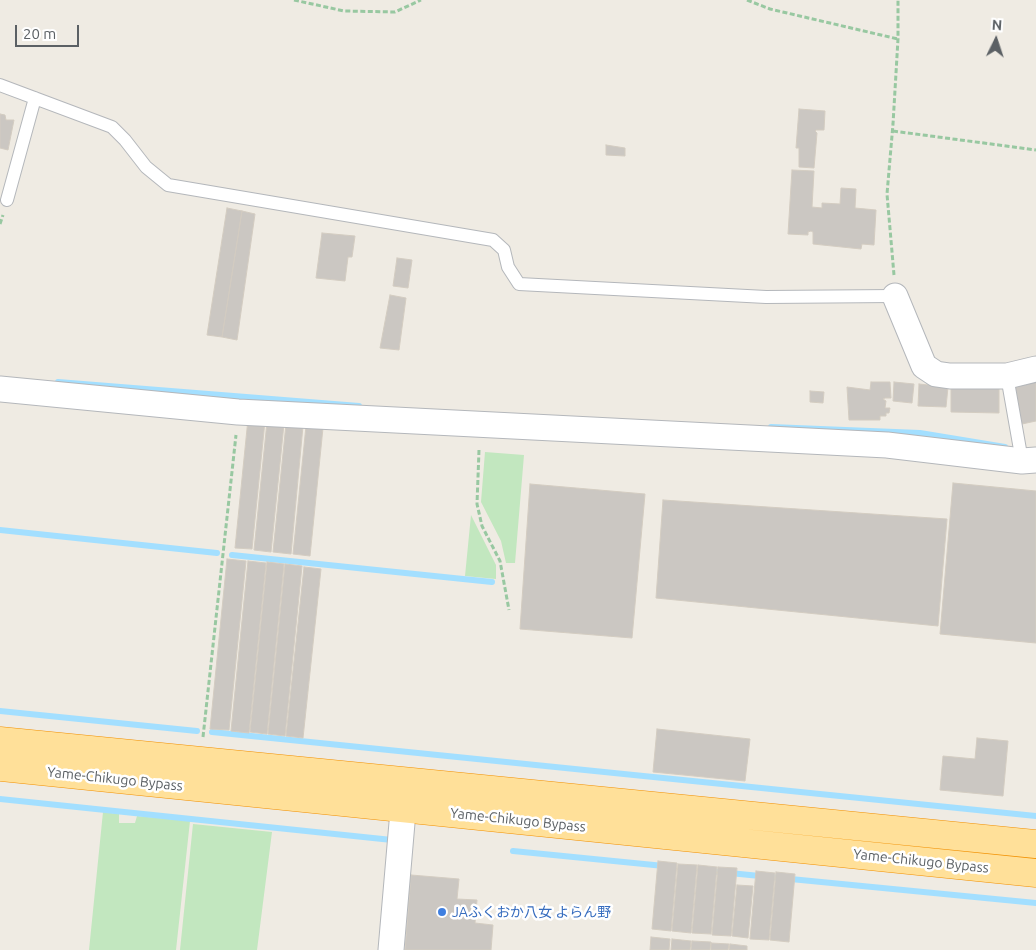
<!DOCTYPE html>
<meta charset="utf-8">
<style>
body{margin:0}
#map{position:relative;width:1036px;height:950px;overflow:hidden;background:#efebe3;font-family:Ubuntu,sans-serif}
canvas{display:block}
.north{position:absolute;left:971px;top:15px;width:50px;height:50px;-webkit-text-stroke:4px #fff;paint-order:stroke;rotate:4deg;font-size:14px;font-weight:700;line-height:20px;text-align:center;color:#5b6064}
.north::after{content:'';display:block;margin:auto;width:18px;height:22px;background:#5b6064;clip-path:polygon(50% 0,100% 100%,50% 72%,0 100%)}
.scale{position:absolute;left:15px;top:25px;width:64px;height:22px;box-sizing:border-box;border:2px solid #5b6064;border-top:0;padding-left:6px;font-size:15px;line-height:18px;white-space:nowrap;color:#5b6064;-webkit-text-stroke:4px #fff;paint-order:stroke}
</style>
<div id="map">
<canvas width="1036" height="950"></canvas>
<div class="north">N</div>
<div class="scale">20 m</div>
</div>
<script>
const ctx = document.querySelector('canvas').getContext('2d');
ctx.lineJoin = 'round';
function fillPath(path, color) {
  ctx.fillStyle = color;
  ctx.fill(path, 'evenodd');
}
function toPath(rows) {
  const path = new Path2D();
  for (const r of rows) {
    path.moveTo(r[0], r[1]);
    for (let i = 2; i < r.length; i += 2) path.lineTo(r[i], r[i + 1]);
  }
  return path;
}
function strokePath(path, color, width, dash) {
  ctx.strokeStyle = color;
  ctx.lineWidth = width;
  ctx.lineCap = dash ? 'butt' : 'round';
  ctx.setLineDash(dash || []);
  ctx.stroke(path);
}
function label(font, color, halo, rows, align = 'center') {
  ctx.font = font + ' Ubuntu,"Noto Sans JP",sans-serif';
  ctx.lineWidth = 5;
  ctx.setLineDash([]);
  ctx.textBaseline = 'middle';
  ctx.strokeStyle = halo;
  ctx.fillStyle = color;
  for (const [text, x, y, turn = 0] of rows) {
    ctx.save();
    ctx.translate(x, y);
    ctx.rotate((+turn || 0) * Math.PI / 180);
    ctx.textAlign = isNaN(turn) ? turn : align;
    if (halo) ctx.strokeText(text, 0, 0);
    ctx.fillText(text, 0, 0);
    ctx.restore();
  }
}
fillPath(toPath([
 [485,452,524,455,515,563,506,563,501,541,481,502],
 [471,515,496,565,496,579,465,576],
 [103,812,119,814,119,823,135,823,137,816,190,821,176,950,89,950],
 [193,824,272,832,257,950,180,950]
]), '#c2e7bf');
strokePath(toPath([
 [58,382,359,406],
 [771,427,920,433,1005,447],
 [0,530,217,553],
 [232,555,492,582],
 [0,711,197,731],
 [212,732,1036,816],
 [0,799,392,840],
 [513,851,664,866],
 [709,871,1036,903]
]), '#a3dfff', 6);
const building = toPath([
 [799,109,825,111,824,130,816,130,815,131,817,133,814,168,799,167,799,148,796,148,799,109],
 [0,114,5,115,6,120,14,120,8,150,0,148,0,114],
 [606,145,625,148,625,156,606,155,606,145],
 [792,170,814,171,812,207,822,208,822,203,840,204,841,188,856,189,855,208,876,210,874,245,862,244,861,249,813,244,813,232,811,231,808,232,808,235,788,234,792,170],
 [227,208,242,211,222,337,207,335,227,208],
 [242,211,255,214,237,340,222,337,242,211],
 [322,233,355,236,352,257,348,257,345,281,316,278,322,233],
 [397,258,412,260,408,288,393,286,397,258],
 [390,295,406,298,399,350,380,348,390,295],
 [1036,375,1036,421,1022,424,1014,379,1036,375],
 [871,382,890,382,891,398,885,398,883,399,886,401,885,408,890,408,889,413,886,413,886,416,880,416,880,420,849,420,847,387,870,390,871,382],
 [894,382,914,384,912,403,893,401,894,382],
 [919,384,948,387,946,407,918,406,919,384],
 [951,386,999,387,999,413,951,412,951,386],
 [810,391,824,392,823,403,810,402,810,391],
 [248,419,265,421,252,549,235,548,248,419],
 [267,422,284,424,271,552,254,550,267,422],
 [286,424,303,426,291,554,273,552,286,424],
 [306,426,323,428,310,556,293,554,306,426],
 [953,483,1036,491,1036,643,940,634,953,483],
 [530,484,645,494,632,638,520,629,530,484],
 [663,500,947,519,938,626,656,598,663,500],
 [227,559,246,561,229,730,210,729,227,559],
 [248,561,266,563,249,733,231,731,248,561],
 [267,562,284,564,267,734,250,732,267,562],
 [285,564,302,566,285,736,268,734,285,564],
 [304,567,321,569,303,738,286,736,304,567],
 [657,729,750,739,745,781,653,772,657,729],
 [977,738,1008,741,1003,796,940,790,943,756,975,759,977,738],
 [658,861,677,863,671,931,652,929,658,861],
 [678,864,697,865,691,933,672,931,678,864],
 [698,865,717,867,711,934,692,933,698,865],
 [718,867,737,868,731,936,712,935,718,867],
 [756,871,775,873,769,940,750,939,756,871],
 [776,872,795,874,789,942,770,940,776,872],
 [411,875,459,879,457,899,477,900,475,923,493,925,491,950,405,950,411,875],
 [737,885,753,886,748,938,732,936,737,885],
 [651,937,670,939,669,950,650,950,651,937],
 [672,939,691,941,690,950,671,950,672,939],
 [692,941,711,942,710,950,691,950,692,941],
 [711,943,729,944,728,950,711,950,711,943],
 [730,944,747,946,747,950,729,950,730,944]
]);
fillPath(building, '#cbc7c2');
strokePath(building, '#d3ccc1', 1);
const service = toPath([
 [0,85,112,127,125,140,146,167,168,185,493,240,504,250,508,267,519,284,766,297,895,296],
 [7,200,35,98],
 [1007,376,1022,461]
]);
const minor = toPath([
 [895,296,924,366,936,374,950,376,1007,376,1036,369],
 [0,389,238,412,887,445,1022,461,1036,460],
 [391,950,405,788]
]);
const trunk = toPath([
 [0,741,1036,844],
 [0,767,1036,873]
]);
strokePath(service, '#b4b7bb', 14);
strokePath(minor, '#b4b7bb', 27);
strokePath(trunk, '#f29000', 29);
strokePath(toPath([
 [294,0,344,11,395,12,421,0],
 [747,0,770,9,898,39],
 [893,131,1036,150],
 [0,224,3,215],
 [894,275,887,194,893,124,898,39,898,0],
 [479,450,477,504,482,526,500,561,509,610],
 [203,737,236,435]
]), '#98c8a1', 3, [5, 2.5]);
strokePath(service, '#fff', 12);
strokePath(minor, '#fff', 25);
strokePath(trunk, '#ffe099', 28);
for (const [x, y, r, color] of [
 [442,912,5,"#3f7fe0"]
]) {
  const dot = new Path2D();
  dot.arc(x, y, r, 0, 2 * Math.PI);
  ctx.fillStyle = color;
  ctx.fill(dot);
  strokePath(dot, '#fff', 2);
}
label('14px', '#5b6064', '#fff', [
 ["Yame-Chikugo Bypass",115,779,6],
 ["Yame-Chikugo Bypass",518,820,6],
 ["Yame-Chikugo Bypass",921,861,6]
]);
label('14px', '#366cbe', '#fff', [
 ["JAふくおか八女 よらん野",452,912]
], 'left');
</script>
